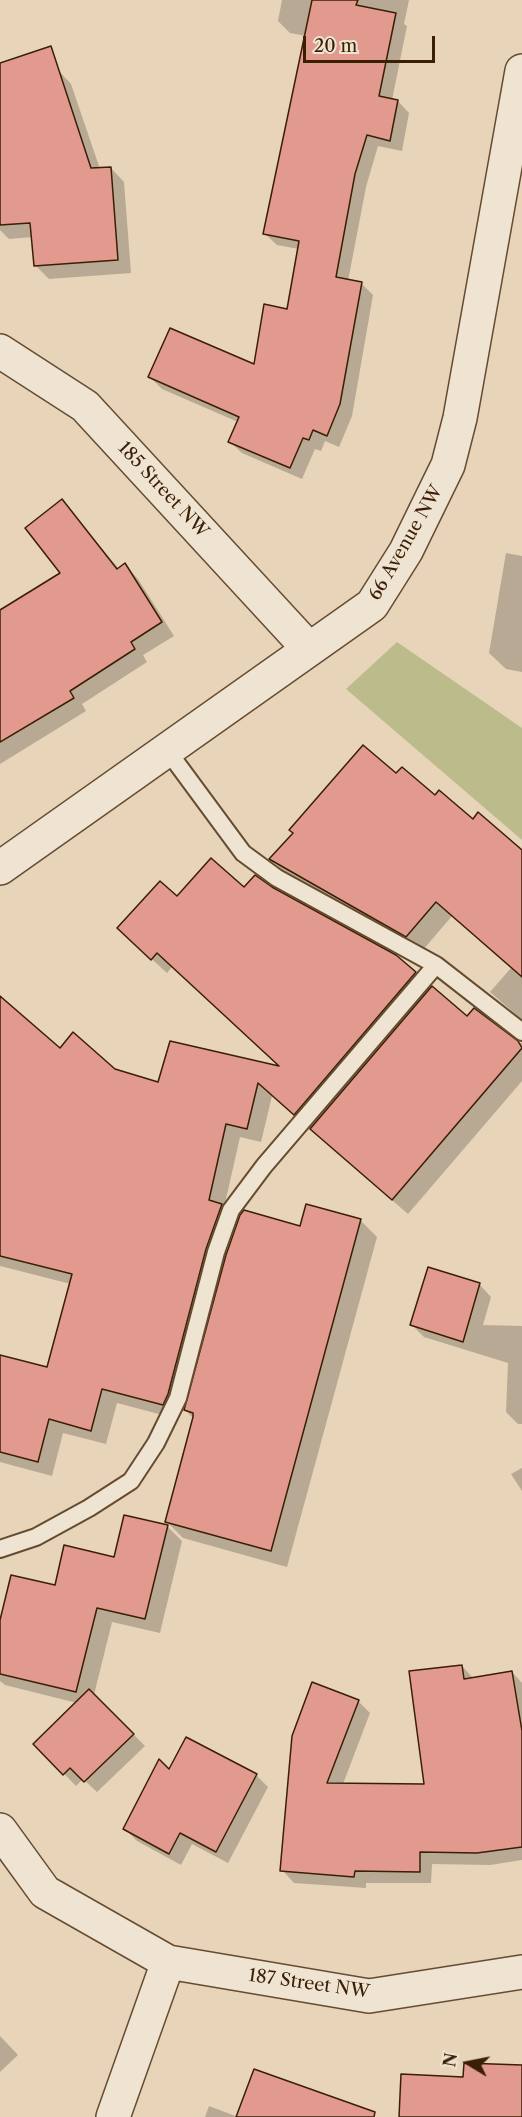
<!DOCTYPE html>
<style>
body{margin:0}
#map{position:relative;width:522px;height:2117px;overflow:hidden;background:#e7d4b9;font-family:"Libre Caslon Text",serif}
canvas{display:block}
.north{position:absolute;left:438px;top:2033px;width:60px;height:60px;-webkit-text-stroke:4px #efe3d2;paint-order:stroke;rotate:280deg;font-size:16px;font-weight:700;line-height:24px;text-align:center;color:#3a1f04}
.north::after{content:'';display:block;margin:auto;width:21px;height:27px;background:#3a1f04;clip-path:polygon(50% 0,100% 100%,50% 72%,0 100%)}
.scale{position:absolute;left:303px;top:36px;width:132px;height:27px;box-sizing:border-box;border:3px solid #3a1f04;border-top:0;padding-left:8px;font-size:18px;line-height:21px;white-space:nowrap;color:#3a1f04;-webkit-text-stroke:4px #efe3d2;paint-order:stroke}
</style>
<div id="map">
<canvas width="522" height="2117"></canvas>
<div class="north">N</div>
<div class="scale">20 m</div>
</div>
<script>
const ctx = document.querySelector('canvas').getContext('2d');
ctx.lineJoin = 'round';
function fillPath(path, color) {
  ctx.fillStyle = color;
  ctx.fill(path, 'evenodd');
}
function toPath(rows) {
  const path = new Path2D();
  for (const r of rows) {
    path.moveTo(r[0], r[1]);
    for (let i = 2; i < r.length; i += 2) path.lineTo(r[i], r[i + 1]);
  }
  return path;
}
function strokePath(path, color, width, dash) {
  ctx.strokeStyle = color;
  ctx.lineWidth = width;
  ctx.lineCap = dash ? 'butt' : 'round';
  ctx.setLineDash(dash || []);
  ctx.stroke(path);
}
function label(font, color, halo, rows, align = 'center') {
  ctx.font = font + ' "Libre Caslon Text",serif';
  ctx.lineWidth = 6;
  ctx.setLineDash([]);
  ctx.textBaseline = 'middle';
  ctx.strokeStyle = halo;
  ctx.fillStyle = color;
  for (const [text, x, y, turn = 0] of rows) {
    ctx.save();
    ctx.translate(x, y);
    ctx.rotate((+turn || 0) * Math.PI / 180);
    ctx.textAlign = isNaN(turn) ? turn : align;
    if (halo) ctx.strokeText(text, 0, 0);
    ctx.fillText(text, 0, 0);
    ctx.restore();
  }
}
fillPath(toPath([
 [397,642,522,728,522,840,346,689]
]), '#bcbb8b');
fillPath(toPath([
 [282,0,409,0,404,24,407,26,392,100,398,101,409,113,402,151,378,146,366,187,348,281,361,283,373,295,352,416,339,447,325,441,321,451,315,449,302,479,242,453,230,442,238,422,162,389,150,377,255,366,288,311,299,249,277,245,265,234,306,36,290,33,278,21],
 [58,70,71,84,100,169,111,168,124,182,131,273,49,279,35,265,33,237,9,239,0,230,0,89],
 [62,501,119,569,125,565,138,579,174,636,143,655,147,662,82,704,86,711,0,764,0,612,62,574],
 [506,553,522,556,522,672,506,669,489,653],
 [396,775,522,852,522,1020,490,992,511,968,452,916,422,951,286,874,271,859],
 [271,888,396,957,467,1018,515,1042,522,1043,522,1081,408,1214,272,1096,261,1142,240,1137,224,1208,236,1220,220,1264,178,1419,117,1403,106,1444,63,1433,52,1476,0,1462,0,1374,48,1369,71,1284,0,1266,0,1014,60,1050,114,1070,160,1083,282,1069,172,967,167,973,133,942,177,898],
 [360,1220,377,1237,287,1567,183,1538,167,1522,193,1418,185,1410,301,1227],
 [429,1269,480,1285,491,1297,483,1325,522,1326,522,1424,518,1424,506,1412,508,1363,424,1337,412,1325],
 [522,1468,522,1491,511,1474],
 [167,1526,182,1541,160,1633,112,1622,94,1695,145,1746,97,1792,83,1779,76,1786,35,1744,77,1703,5,1685,0,1681,0,1626,56,1587,115,1559],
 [462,1666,474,1679,512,1672,522,1683,522,1860,490,1865,432,1864,431,1883,366,1883,366,1888,294,1883,282,1870,358,1701,370,1713,343,1784,426,1785],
 [170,1771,256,1775,268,1787,228,1863,192,1844,181,1865,137,1841,125,1829],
 [0,2036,18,2055,0,2072],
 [209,2106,238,2117,327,2117,205,2117]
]), '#0003');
const building = toPath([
 [312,0,358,0,356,5,396,13,379,96,398,100,390,141,367,135,355,174,336,277,362,282,340,404,327,436,313,430,309,440,303,438,290,468,228,442,239,417,148,377,170,328,254,364,264,304,287,309,299,241,263,234,312,0],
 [51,46,91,168,111,167,118,260,34,266,30,223,0,225,0,63,51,46],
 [62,499,117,569,125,563,162,622,131,642,135,649,70,691,74,698,0,742,0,610,60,573,25,528,62,499],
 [363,745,396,773,402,767,435,795,439,790,473,819,478,812,522,850,522,977,436,902,406,937,269,859,293,833,289,830,363,745],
 [211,858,244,887,255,875,272,887,396,955,416,972,294,1115,258,1083,247,1129,226,1124,209,1200,222,1204,206,1249,168,1394,163,1405,102,1389,91,1431,49,1419,38,1462,0,1452,0,1355,47,1367,72,1274,0,1256,0,996,60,1048,73,1032,115,1069,158,1082,170,1041,279,1066,157,953,151,960,117,928,160,881,177,896,211,858],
 [432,986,467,1016,474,1008,518,1041,522,1048,392,1200,310,1129,432,986],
 [306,1204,361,1219,271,1551,165,1522,193,1417,193,1413,184,1410,226,1255,240,1215,244,1210,300,1226,306,1204],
 [428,1267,480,1283,463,1342,410,1325,428,1267],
 [124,1515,168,1525,145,1619,97,1608,76,1692,0,1674,0,1620,11,1575,55,1585,64,1545,114,1557,124,1515],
 [462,1665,464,1679,512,1671,522,1731,522,1847,477,1853,420,1852,420,1872,355,1871,354,1877,280,1871,292,1736,312,1682,359,1700,327,1783,424,1784,409,1671,462,1665],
 [89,1689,134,1734,84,1782,70,1768,63,1775,33,1744,89,1689],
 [186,1737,257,1774,216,1852,180,1833,169,1854,123,1829,159,1759,169,1769,186,1737],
 [464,2063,522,2065,522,2117,399,2117,401,2074,463,2077,464,2063],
 [254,2069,375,2112,374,2117,236,2117,254,2069]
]);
fillPath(building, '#e29a8f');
strokePath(building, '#3a1f04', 1.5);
const service = toPath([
 [436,965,522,1032],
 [0,1549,36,1537,89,1508,131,1481,156,1443,178,1398,216,1252,231,1210,264,1166,436,965,277,878,243,853,167,750]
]);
const minor = toPath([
 [0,351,85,406,309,649],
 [0,868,372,605,406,551,448,465,460,418,522,71],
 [0,1830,45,1892,168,1962,369,1996,522,1972],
 [113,2117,168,1962]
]);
strokePath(service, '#654c31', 20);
strokePath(minor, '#654c31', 36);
strokePath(service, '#efe3d2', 16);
strokePath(minor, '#efe3d2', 33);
label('18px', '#3a1f04', '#efe3d2', [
 ["185 Street NW",163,490,47],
 ["66 Avenue NW",406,543,-60],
 ["187 Street NW",309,1984,8]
]);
</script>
